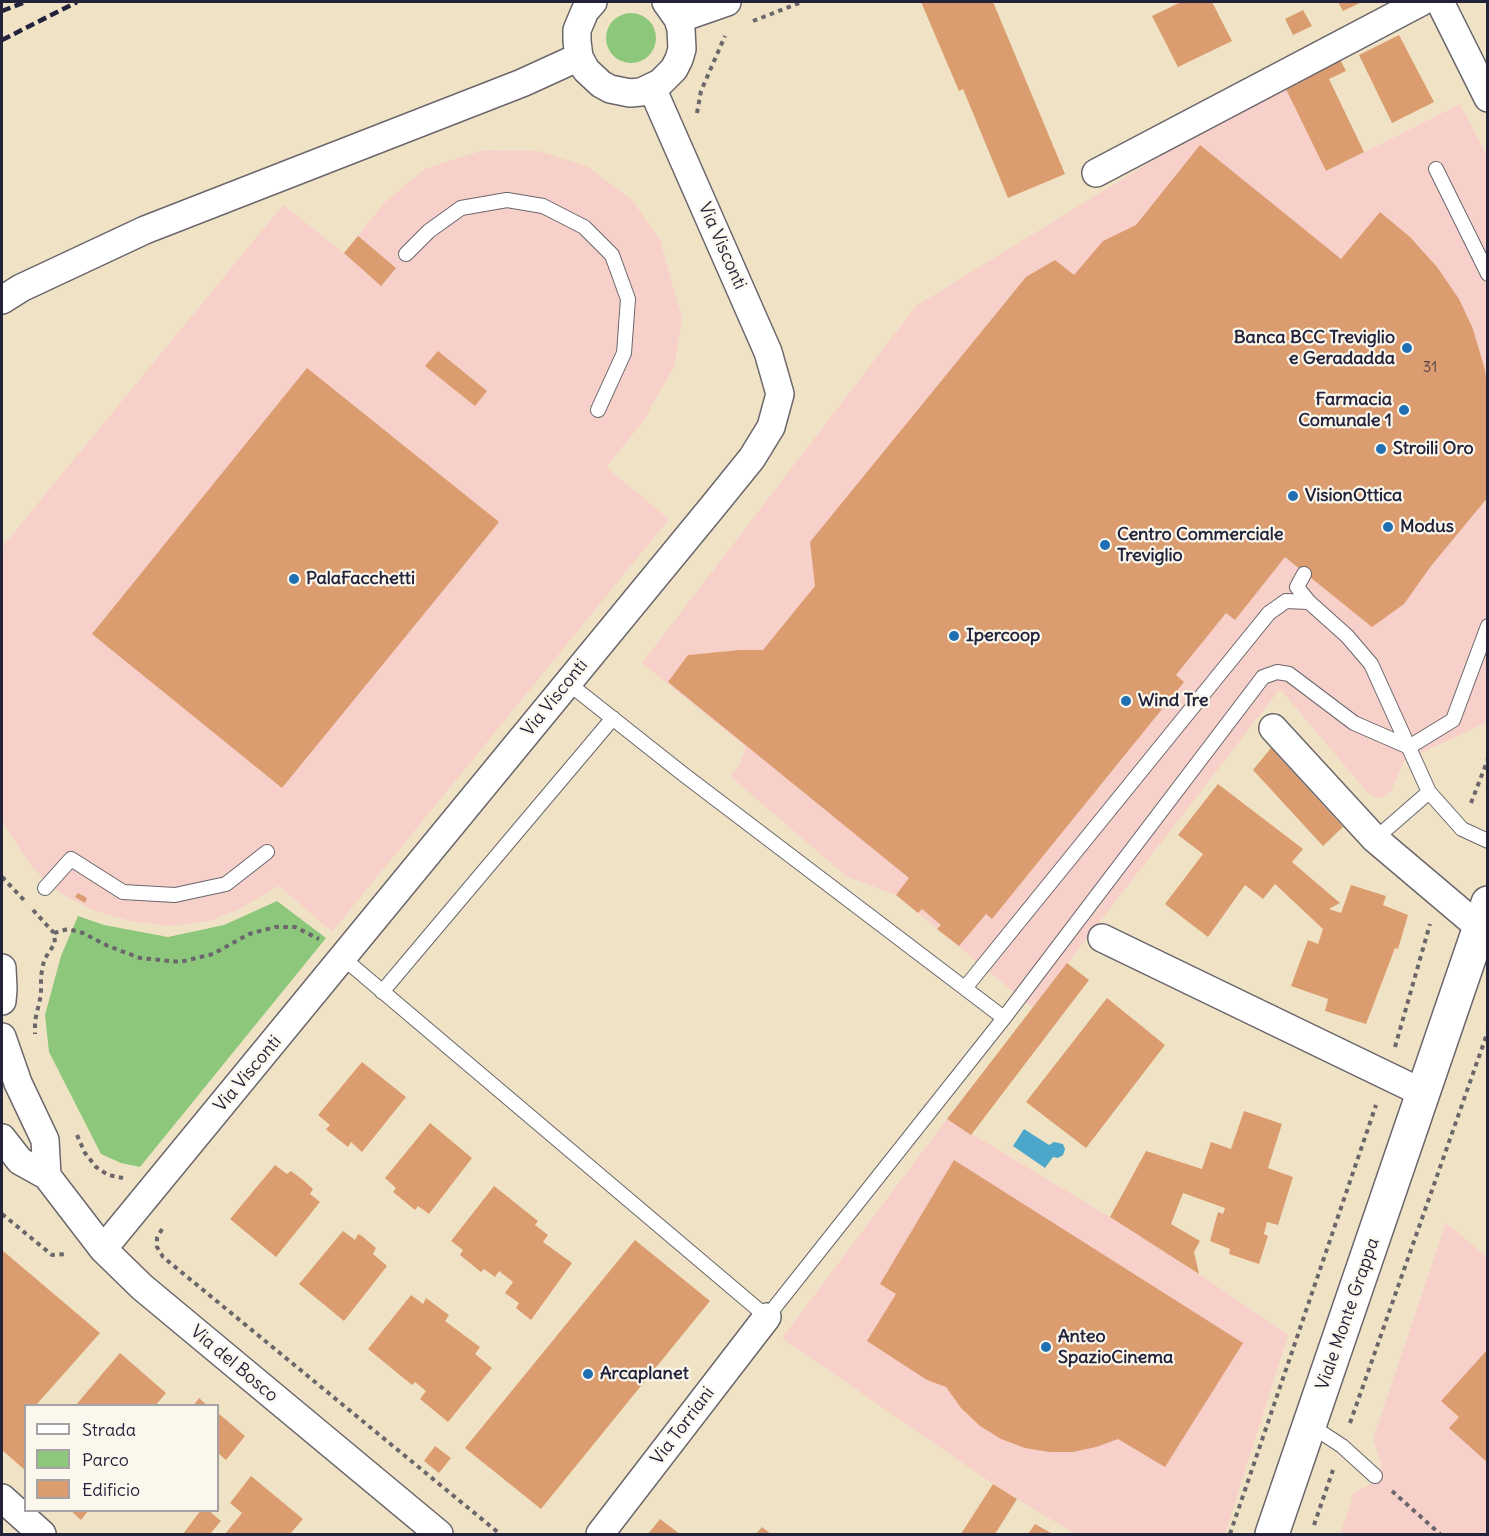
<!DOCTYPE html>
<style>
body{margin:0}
#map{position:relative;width:1489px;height:1536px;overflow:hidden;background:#f0e3c5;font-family:Delius,sans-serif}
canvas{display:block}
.frame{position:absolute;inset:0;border:3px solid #22223b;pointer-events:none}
.legend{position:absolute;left:24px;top:1404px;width:195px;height:108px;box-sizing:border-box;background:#fbf7ec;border:2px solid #a4a2a5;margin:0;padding:8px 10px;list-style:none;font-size:18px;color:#22223b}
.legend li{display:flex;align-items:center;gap:12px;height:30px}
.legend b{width:30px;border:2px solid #a4a2a5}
</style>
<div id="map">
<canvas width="1489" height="1536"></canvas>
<div class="frame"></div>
<ul class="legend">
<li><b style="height:8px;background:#fff"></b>Strada</li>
<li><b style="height:16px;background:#8dc77b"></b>Parco</li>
<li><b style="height:16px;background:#db9d70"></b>Edificio</li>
</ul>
</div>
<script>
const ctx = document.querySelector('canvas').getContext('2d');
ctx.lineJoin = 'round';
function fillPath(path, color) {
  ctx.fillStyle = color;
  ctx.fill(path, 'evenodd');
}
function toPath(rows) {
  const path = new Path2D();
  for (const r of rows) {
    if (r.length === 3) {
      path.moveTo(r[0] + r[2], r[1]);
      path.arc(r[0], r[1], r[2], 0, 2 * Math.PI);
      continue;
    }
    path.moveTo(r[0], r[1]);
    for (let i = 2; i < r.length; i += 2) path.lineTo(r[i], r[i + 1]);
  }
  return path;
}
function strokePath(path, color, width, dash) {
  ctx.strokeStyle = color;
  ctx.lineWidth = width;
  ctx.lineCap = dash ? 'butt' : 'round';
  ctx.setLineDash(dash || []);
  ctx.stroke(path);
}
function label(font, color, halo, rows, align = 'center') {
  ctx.font = font + ' Delius,sans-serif';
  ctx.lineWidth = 4.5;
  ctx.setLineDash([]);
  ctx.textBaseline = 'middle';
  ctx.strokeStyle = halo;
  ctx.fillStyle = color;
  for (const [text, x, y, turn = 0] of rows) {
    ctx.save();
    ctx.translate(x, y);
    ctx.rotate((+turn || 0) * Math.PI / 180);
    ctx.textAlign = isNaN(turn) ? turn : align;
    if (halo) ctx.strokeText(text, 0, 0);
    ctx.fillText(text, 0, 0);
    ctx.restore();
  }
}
fillPath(toPath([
 [1282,81,1327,171,1460,104,1488,158,1487,717,1485,723,1404,761,1391,791,1379,799,1367,792,1280,689,1033,1008,896,895,846,876,730,776,739,766,746,747,642,663,916,306],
 [484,150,539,151,588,167,632,200,660,240,682,318,674,367,642,423,606,467,669,519,332,932,279,886,239,909,210,921,171,926,130,921,95,911,71,899,54,889,31,866,2,821,2,547,283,205,344,253,385,202,425,169],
 [947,1119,1110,1217,1199,1274,1288,1335,1225,1534,1075,1534,993,1484,782,1338],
 [1446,1223,1487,1257,1487,1534,1340,1534,1354,1493,1369,1485,1382,1465,1373,1439]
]), '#f7d0ca');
fillPath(toPath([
 [631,38,25],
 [277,901,326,938,140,1167,121,1163,101,1154,49,1052,45,1015,61,956,78,916,104,925,168,937,224,925]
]), '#8dc77b');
fillPath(toPath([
 [1024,1129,1049,1145,1054,1142,1063,1144,1065,1149,1063,1155,1058,1158,1053,1157,1045,1168,1013,1146]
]), '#4da7cb');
fillPath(toPath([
 [921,2,993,2,1065,174,1008,198,963,89,959,91],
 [1181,2,1212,2,1232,41,1178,67,1152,16],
 [1338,2,1362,2,1343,11],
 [1303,10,1312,26,1293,35,1285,19],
 [1399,35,1434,102,1392,123,1359,55],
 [1335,50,1346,71,1329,79,1364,152,1326,171,1282,81],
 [1200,145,1341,259,1380,212,1410,237,1437,267,1459,299,1473,329,1485,370,1488,391,1488,497,1431,566,1404,604,1372,627,1285,557,1235,620,1226,613,1176,675,1184,682,992,919,986,914,959,946,937,929,941,925,922,909,918,913,896,895,909,878,668,682,688,655,740,650,763,650,815,586,810,542,1026,277,1055,260,1074,275,1103,241,1136,225],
 [358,236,396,268,381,286,344,253],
 [438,351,487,391,475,406,425,366],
 [307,368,499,522,282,788,92,634],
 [1271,748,1343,827,1323,846,1253,770],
 [1218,784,1303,849,1292,862,1340,903,1329,909,1341,913,1351,885,1386,896,1383,905,1408,915,1398,949,1395,948,1366,1024,1325,1011,1328,999,1291,986,1308,940,1318,944,1323,929,1275,884,1263,899,1245,885,1208,937,1165,904,1203,854,1178,835],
 [78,893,87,898,85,903,75,897],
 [1067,963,1089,980,971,1135,947,1119],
 [1107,998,1165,1045,1086,1148,1026,1102],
 [362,1062,406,1097,362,1152,351,1142,348,1147,329,1132,326,1129,330,1125,318,1115],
 [1244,1111,1282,1124,1268,1168,1293,1177,1278,1225,1267,1222,1264,1234,1268,1236,1259,1264,1229,1254,1230,1249,1210,1241,1218,1212,1223,1214,1225,1208,1183,1193,1171,1224,1200,1241,1194,1252,1199,1274,1110,1217,1146,1151,1202,1169,1211,1142,1231,1149],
 [430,1123,472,1158,429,1214,418,1206,415,1210,393,1192,396,1188,385,1178],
 [954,1160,1243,1343,1165,1467,1118,1439,1096,1447,1073,1452,1049,1452,1025,1448,1001,1439,980,1426,961,1408,946,1387,927,1380,867,1341,896,1294,880,1284],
 [275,1165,287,1174,291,1171,303,1180,313,1189,310,1194,320,1202,276,1257,230,1219],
 [494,1186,538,1221,535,1225,548,1235,543,1242,572,1263,531,1320,516,1308,519,1303,505,1293,513,1282,499,1271,495,1277,484,1269,481,1272,460,1255,463,1250,451,1241],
 [343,1231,355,1240,358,1234,362,1236,376,1248,373,1254,387,1266,344,1321,299,1284],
 [635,1240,710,1301,541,1509,465,1448],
 [2,1250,100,1333,37,1404,39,1406,26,1406,26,1471,2,1450],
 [411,1295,423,1304,426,1298,449,1315,445,1321,480,1347,475,1354,492,1368,448,1422,420,1399,426,1391,415,1382,412,1385,368,1349],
 [1488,1349,1488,1463,1449,1428,1459,1417,1441,1401],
 [120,1353,166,1393,155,1406,75,1406],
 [199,1398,208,1406,193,1406],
 [218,1413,245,1436,226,1460,218,1453],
 [435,1446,451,1458,439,1473,424,1461],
 [251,1476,303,1519,290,1534,225,1534,242,1513,230,1503],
 [993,1484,1017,1499,995,1534,961,1534],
 [70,1510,89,1510,81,1520],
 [201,1510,208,1510,221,1521,210,1534,183,1534],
 [660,1519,680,1534,648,1534],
 [1035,1524,1053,1534,1028,1534],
 [762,1527,771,1534,756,1534]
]), '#db9d70');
const lane = toPath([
 [1436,169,1488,274],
 [406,254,429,231,461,208,507,200,543,206,584,227,612,255,628,299,624,353,598,410],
 [1304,574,1297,587,1309,602,1347,636,1371,664,1429,792],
 [568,683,683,774,1004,1018],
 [1375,839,1429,792,1462,829,1488,841],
 [45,888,71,859,123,892,175,895,226,884,267,852],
 [343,958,767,1317,1004,1018,1263,677,1277,672,1289,674,1354,723,1409,747,1453,720,1488,626],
 [965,988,1269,613,1286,601,1309,602],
 [382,992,613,718],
 [1310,1425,1342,1446,1375,1476]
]);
const street = toPath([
 [593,2,585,11,577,30,577,41,579,57,586,70,601,84,610,89,630,93,641,92,660,83,674,69,679,59,682,49,681,29,678,19,666,2],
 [1440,2,1488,98],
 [678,19,727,2],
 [1096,173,1421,2],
 [2,300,21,288,145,230,522,83,579,57],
 [1273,728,1375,839,1479,927,1488,940],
 [1102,938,1423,1093],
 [2,968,3,989,2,1001],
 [2,1037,18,1083,45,1140,47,1176],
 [2,1138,20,1161,47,1176,103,1249,142,1287,439,1534],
 [103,1249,714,505,752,458,771,427,780,394,768,352,652,88],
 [2,1498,42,1534],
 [600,1534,767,1317]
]);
const secondary = toPath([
 [1272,1534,1488,903]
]);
strokePath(lane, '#6a666b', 16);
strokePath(street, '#6a666b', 30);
strokePath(secondary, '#6a666b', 36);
strokePath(toPath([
 [753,21,802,2],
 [697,113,701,91,725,36],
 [1471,803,1488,759],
 [2,877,24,900],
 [33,910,54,933,55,943,44,960,41,976,41,995,35,1021,35,1034],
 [54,933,68,929,83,933,108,946,140,958,180,962,213,954,249,934,275,927,295,927,319,939],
 [1395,1047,1430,924],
 [77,1135,85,1153,96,1167,108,1175,123,1178],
 [2,1214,52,1255,67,1254],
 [162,1229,157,1238,157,1247,163,1257,500,1534],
 [1350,1423,1488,1031],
 [1392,1491,1440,1534],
 [1314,1525,1333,1470],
 [1230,1534,1376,1105]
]), '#6a666b', 4, [4.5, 4.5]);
strokePath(lane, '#fff', 14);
strokePath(street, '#fff', 27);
strokePath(secondary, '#fff', 33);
strokePath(toPath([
 [2,11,25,2],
 [2,40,77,2]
]), '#22223b', 4.5, [9, 4.5]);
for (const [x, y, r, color] of [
 [1407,348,6,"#1f6fb2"],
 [1404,410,6,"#1f6fb2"],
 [1381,449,6,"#1f6fb2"],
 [1293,496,6,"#1f6fb2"],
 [1388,527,6,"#1f6fb2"],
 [1105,545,6,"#1f6fb2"],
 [294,579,6,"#1f6fb2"],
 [954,636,6,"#1f6fb2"],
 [1126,701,6,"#1f6fb2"],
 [1046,1347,6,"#1f6fb2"],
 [588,1374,6,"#1f6fb2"]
]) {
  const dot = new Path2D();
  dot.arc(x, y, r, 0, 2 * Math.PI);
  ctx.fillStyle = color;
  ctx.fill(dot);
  strokePath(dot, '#fbf7ec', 2);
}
label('15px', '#504148', null, [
 ["31",1430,368]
]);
label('18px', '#22223b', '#fbf7ec', [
 ["Via Visconti",722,246,66],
 ["Via Visconti",555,698,-51],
 ["Via Visconti",248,1074,-50],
 ["Viale Monte Grappa",1348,1314,-71],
 ["Via del Bosco",234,1364,40],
 ["Via Torriani",683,1426,-53]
]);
label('bold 18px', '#22223b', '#fbf7ec', [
 ["Banca BCC Treviglio",1395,338,"right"],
 ["e Geradadda",1395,359,"right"],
 ["Farmacia",1392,400,"right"],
 ["Comunale 1",1392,421,"right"],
 ["Stroili Oro",1393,449],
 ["VisionOttica",1305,496],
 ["Modus",1400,527],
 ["Centro Commerciale",1117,535],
 ["Treviglio",1117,556],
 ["PalaFacchetti",306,579],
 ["Ipercoop",966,636],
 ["Wind Tre",1138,701],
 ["Anteo",1058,1337],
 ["SpazioCinema",1058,1358],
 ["Arcaplanet",600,1374]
], 'left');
</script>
